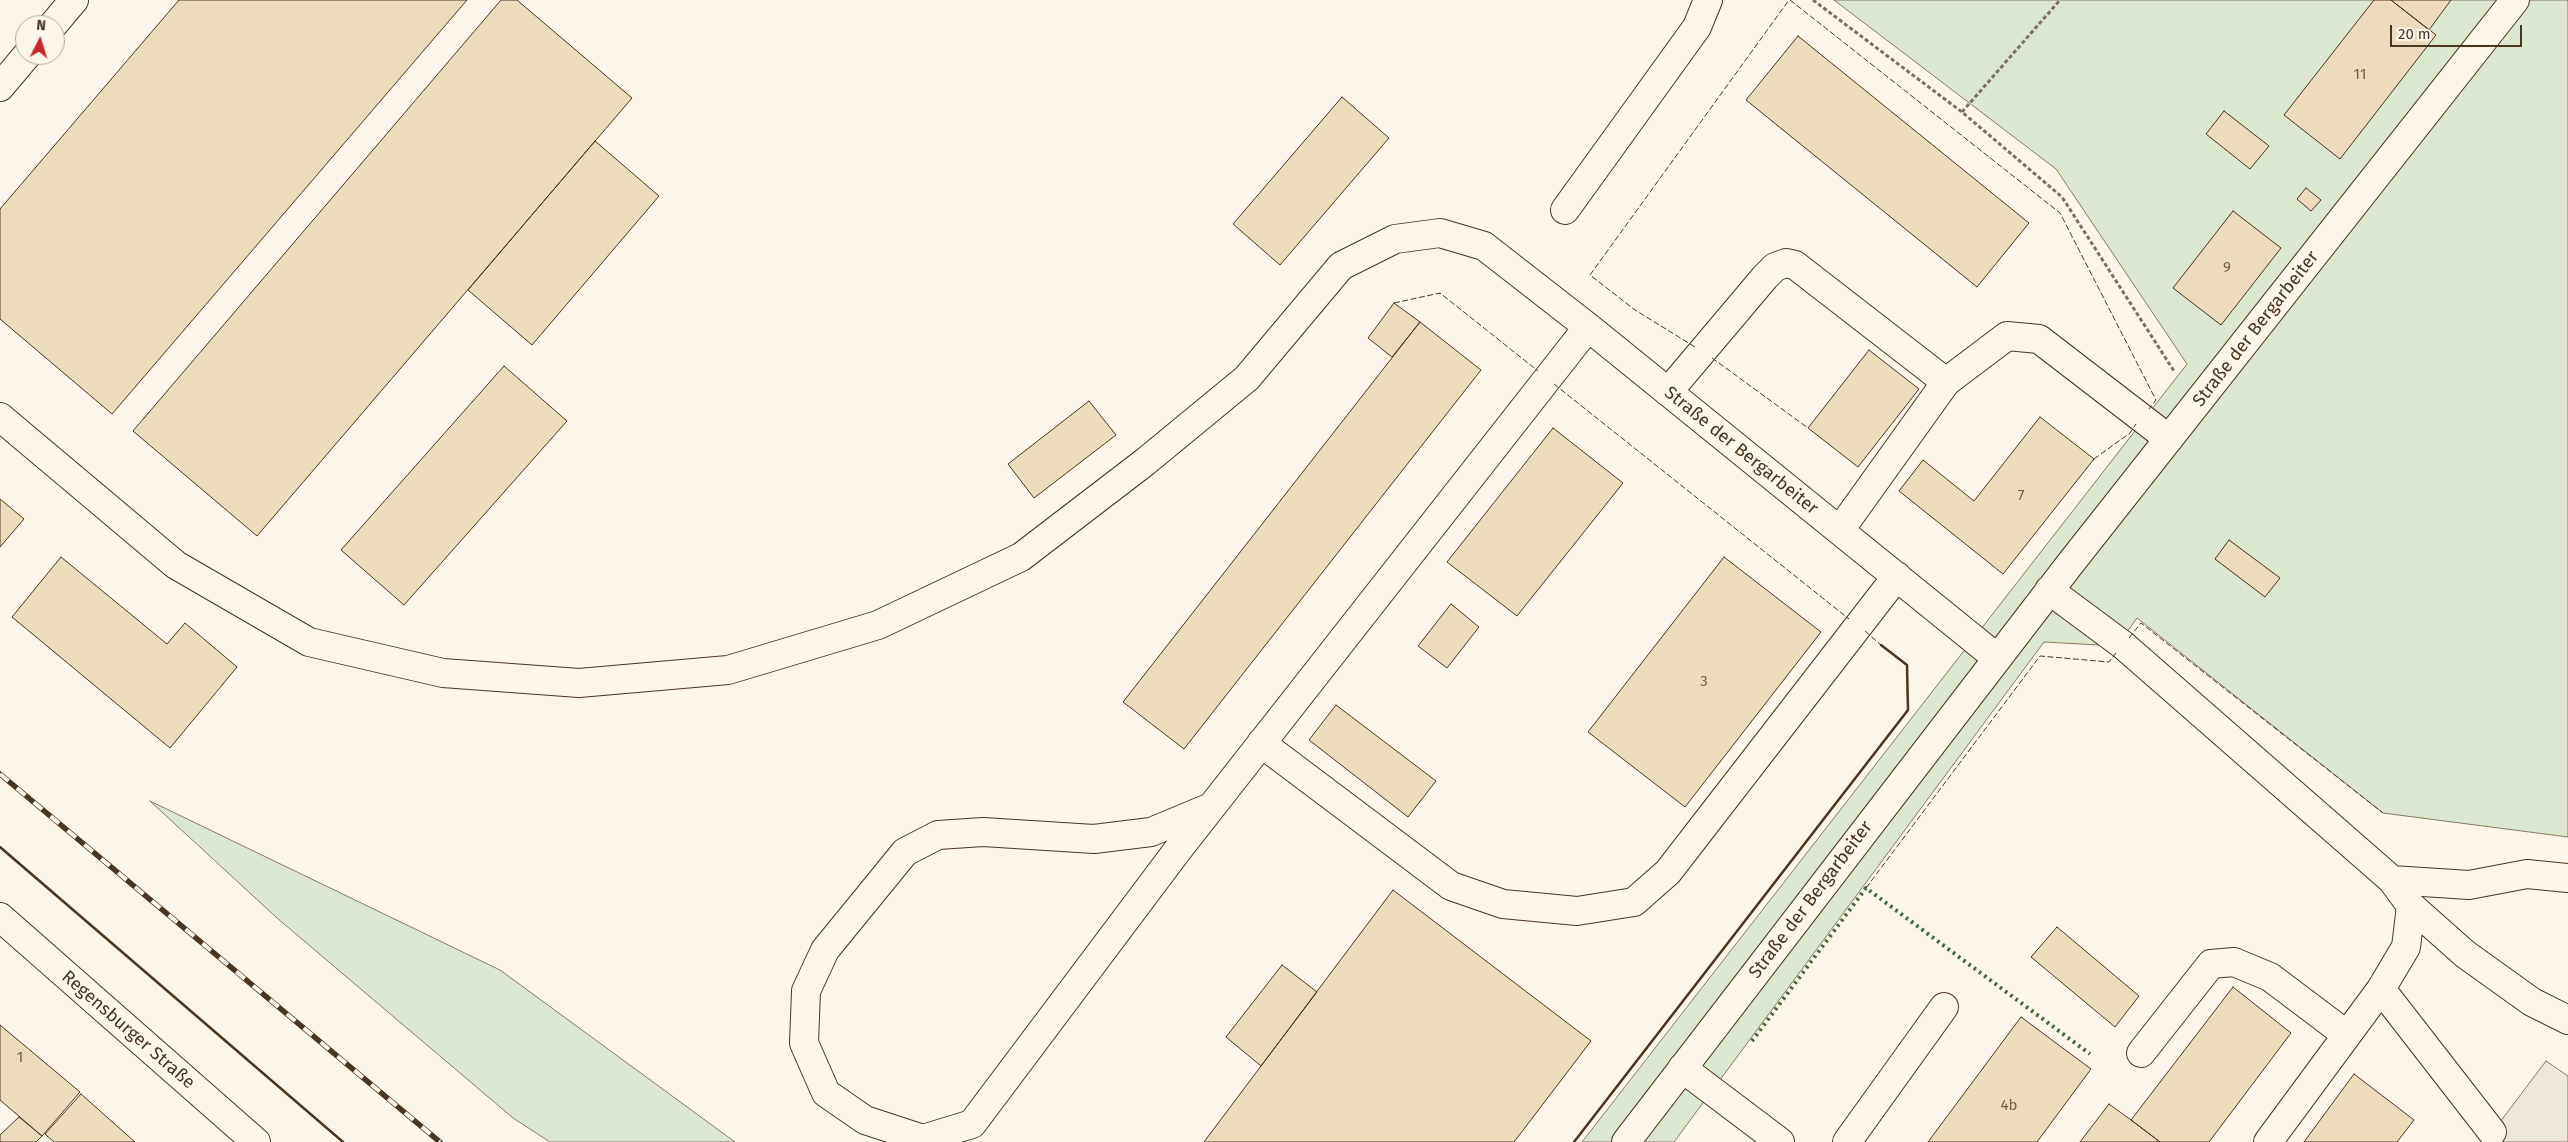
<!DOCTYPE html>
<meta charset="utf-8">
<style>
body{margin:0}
#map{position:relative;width:2568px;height:1142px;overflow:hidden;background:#fbf6e9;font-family:"Fira Sans",sans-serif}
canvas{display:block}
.north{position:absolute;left:15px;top:15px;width:50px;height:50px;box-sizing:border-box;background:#fbf6e9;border:1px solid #b4a999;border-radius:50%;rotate:5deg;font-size:14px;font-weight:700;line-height:20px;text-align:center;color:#4a3520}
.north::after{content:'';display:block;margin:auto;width:18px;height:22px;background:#c62828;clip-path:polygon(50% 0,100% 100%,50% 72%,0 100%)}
.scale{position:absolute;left:2390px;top:25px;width:132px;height:22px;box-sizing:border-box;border:2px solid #4a3520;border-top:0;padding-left:6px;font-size:15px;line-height:18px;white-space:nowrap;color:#4a3520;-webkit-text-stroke:4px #fbf6e9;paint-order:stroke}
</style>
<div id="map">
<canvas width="2568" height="1142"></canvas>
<div class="north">N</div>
<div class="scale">20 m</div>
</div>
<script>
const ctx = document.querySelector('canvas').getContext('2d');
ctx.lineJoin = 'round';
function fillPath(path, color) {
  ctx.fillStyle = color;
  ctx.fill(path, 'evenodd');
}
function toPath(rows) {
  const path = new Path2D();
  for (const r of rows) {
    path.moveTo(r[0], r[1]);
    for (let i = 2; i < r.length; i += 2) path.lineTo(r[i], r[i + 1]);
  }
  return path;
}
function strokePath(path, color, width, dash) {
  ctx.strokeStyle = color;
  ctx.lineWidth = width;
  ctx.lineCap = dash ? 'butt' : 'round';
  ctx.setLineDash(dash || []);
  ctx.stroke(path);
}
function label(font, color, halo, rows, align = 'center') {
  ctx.font = font + ' "Fira Sans",sans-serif';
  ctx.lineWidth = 4;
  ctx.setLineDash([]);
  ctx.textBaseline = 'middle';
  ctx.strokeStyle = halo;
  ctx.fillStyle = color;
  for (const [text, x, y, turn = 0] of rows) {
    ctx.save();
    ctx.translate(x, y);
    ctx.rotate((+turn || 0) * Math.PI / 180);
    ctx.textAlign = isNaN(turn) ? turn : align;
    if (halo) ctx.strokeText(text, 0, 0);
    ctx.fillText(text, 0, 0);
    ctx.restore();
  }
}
const green = toPath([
 [1834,0,2568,0,2568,837,2383,813,2137,618,2117,646,2044,642,1674,1142,1582,1142,2187,364,2056,169,1834,0],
 [150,801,500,970,735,1142,550,1142,513,1118,277,918,150,801]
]);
fillPath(green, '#dce7d0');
strokePath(green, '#887966', 1);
const parking = toPath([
 [2546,1061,2568,1076,2568,1142,2485,1142,2546,1061]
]);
fillPath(parking, '#ede7d9');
strokePath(parking, '#887966', 1);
const building = toPath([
 [179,0,467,0,112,414,0,319,0,209,179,0],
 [501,0,517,0,632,98,257,536,133,431,501,0],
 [2374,0,2391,0,2436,35,2340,159,2284,115,2374,0],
 [2391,0,2451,0,2429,30,2391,0],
 [1798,36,2029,223,1977,287,1746,100,1798,36],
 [1342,97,1389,138,1280,265,1233,224,1342,97],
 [2224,111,2269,146,2250,169,2206,134,2224,111],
 [595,141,659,196,532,345,468,290,595,141],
 [2306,188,2321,200,2311,211,2297,199,2306,188],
 [2233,211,2281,248,2221,325,2173,288,2233,211],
 [1394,303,1420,322,1392,357,1368,338,1394,303],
 [1420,322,1481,370,1184,749,1123,702,1420,322],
 [1869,350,1919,389,1858,467,1808,428,1869,350],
 [504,366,567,421,404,605,341,550,504,366],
 [1089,401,1116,435,1034,498,1008,464,1089,401],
 [2040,417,2094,459,2003,574,1899,491,1923,460,1974,501,2040,417],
 [1553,428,1623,483,1517,616,1447,562,1553,428],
 [0,499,24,519,0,547,0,499],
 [2229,540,2280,578,2265,597,2215,559,2229,540],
 [61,557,167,644,185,623,237,667,170,748,12,617,61,557],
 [1724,557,1821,632,1685,807,1588,732,1724,557],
 [1451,604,1479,627,1447,668,1418,646,1451,604],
 [1336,705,1436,781,1408,817,1309,740,1336,705],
 [1393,890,1591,1041,1514,1142,1204,1142,1393,890],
 [2057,927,2139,996,2115,1027,2031,957,2057,927],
 [1282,965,1317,992,1261,1066,1226,1037,1282,965],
 [2233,987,2291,1033,2209,1142,2160,1142,2131,1120,2233,987],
 [2021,1017,2091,1069,2037,1142,1928,1142,2021,1017],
 [0,1025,80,1092,42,1136,0,1100,0,1025],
 [2354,1074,2414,1120,2397,1142,2304,1142,2354,1074],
 [81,1094,135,1142,54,1142,45,1134,81,1094],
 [2109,1104,2131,1120,2160,1142,2080,1142,2109,1104],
 [19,1117,42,1136,36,1142,0,1142,0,1135,19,1117]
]);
fillPath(building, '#ecdcbc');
strokePath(building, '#4a3520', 1);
const minor = toPath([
 [53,25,74,0],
 [0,87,27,55],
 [1565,210,1697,27,1708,0],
 [1668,392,1765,277,1775,267,1786,263,1795,265,1946,382],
 [0,417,176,565,309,642,443,673,579,683,728,670,878,625,1021,557,1145,462,1247,378,1341,266,1395,239,1440,233,1484,246,1588,327,1997,658],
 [1840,530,1946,382,2007,336,2039,339,2169,439],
 [2049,590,2123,645,2392,880,2411,906,2406,947,2381,989,2268,1142],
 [1261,743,1451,886,1503,904,1577,911,1634,902,1668,872,1897,576],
 [1211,807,1151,832,1094,839,983,832,938,835,905,852,825,950,806,991,804,1043,826,1093,865,1120,923,1139,972,1124,1177,851,1588,327],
 [2392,880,2469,885,2527,874,2568,878],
 [2411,906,2465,954,2532,1002,2568,1020],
 [2381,989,2492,1132],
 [2141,1053,2211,964,2234,962,2270,977,2347,1035],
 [1682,1068,1780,1142],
 [1626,1142,2070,564,2515,0],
 [1847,1142,1944,1007]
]);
const major = toPath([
 [0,917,256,1142]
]);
strokePath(minor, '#4a3520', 30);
strokePath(major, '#4a3520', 30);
strokePath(toPath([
 [1813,0,1962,112,2062,197,2174,371],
 [1962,112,2060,0]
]), '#7f6f5c', 3, [4, 2.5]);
strokePath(minor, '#fbf6e9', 28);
strokePath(major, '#fbf6e9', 28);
const rail = toPath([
 [0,774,440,1142]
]);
strokePath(rail, '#4a3520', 5.5);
strokePath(rail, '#fbf6e9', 4, [11]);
strokePath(toPath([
 [1752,1041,1866,888,2090,1054]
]), '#436837', 4, [2.5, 4]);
strokePath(toPath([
 [1790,0,2060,213,2156,400,2149,409],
 [1394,303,1440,293,1538,371],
 [1695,347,1635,310,1590,275,1789,0],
 [1712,358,1808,428],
 [1554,384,1849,619],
 [2094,459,2130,433,2136,424],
 [1865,631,1881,645],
 [2129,638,2141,623,2383,813],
 [1866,888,2040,656,2109,662,2116,653]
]), '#4a3520', 1, [6, 2.5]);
strokePath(toPath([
 [0,847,343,1142],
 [1574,1142,1908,710,1907,665,1881,645]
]), '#4a3520', 2.5);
label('15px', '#725f47', null, [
 ["11",2360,75],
 ["9",2227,268],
 ["7",2021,496],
 ["3",1704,682],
 ["1",20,1058],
 ["4b",2009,1106]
]);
label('18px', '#4a3520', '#fbf6e9', [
 ["Straße der Bergarbeiter",2256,329,-52],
 ["Straße der Bergarbeiter",1741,451,39],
 ["Straße der Bergarbeiter",1811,900,-53],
 ["Regensburger Straße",128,1030,41]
]);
</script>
